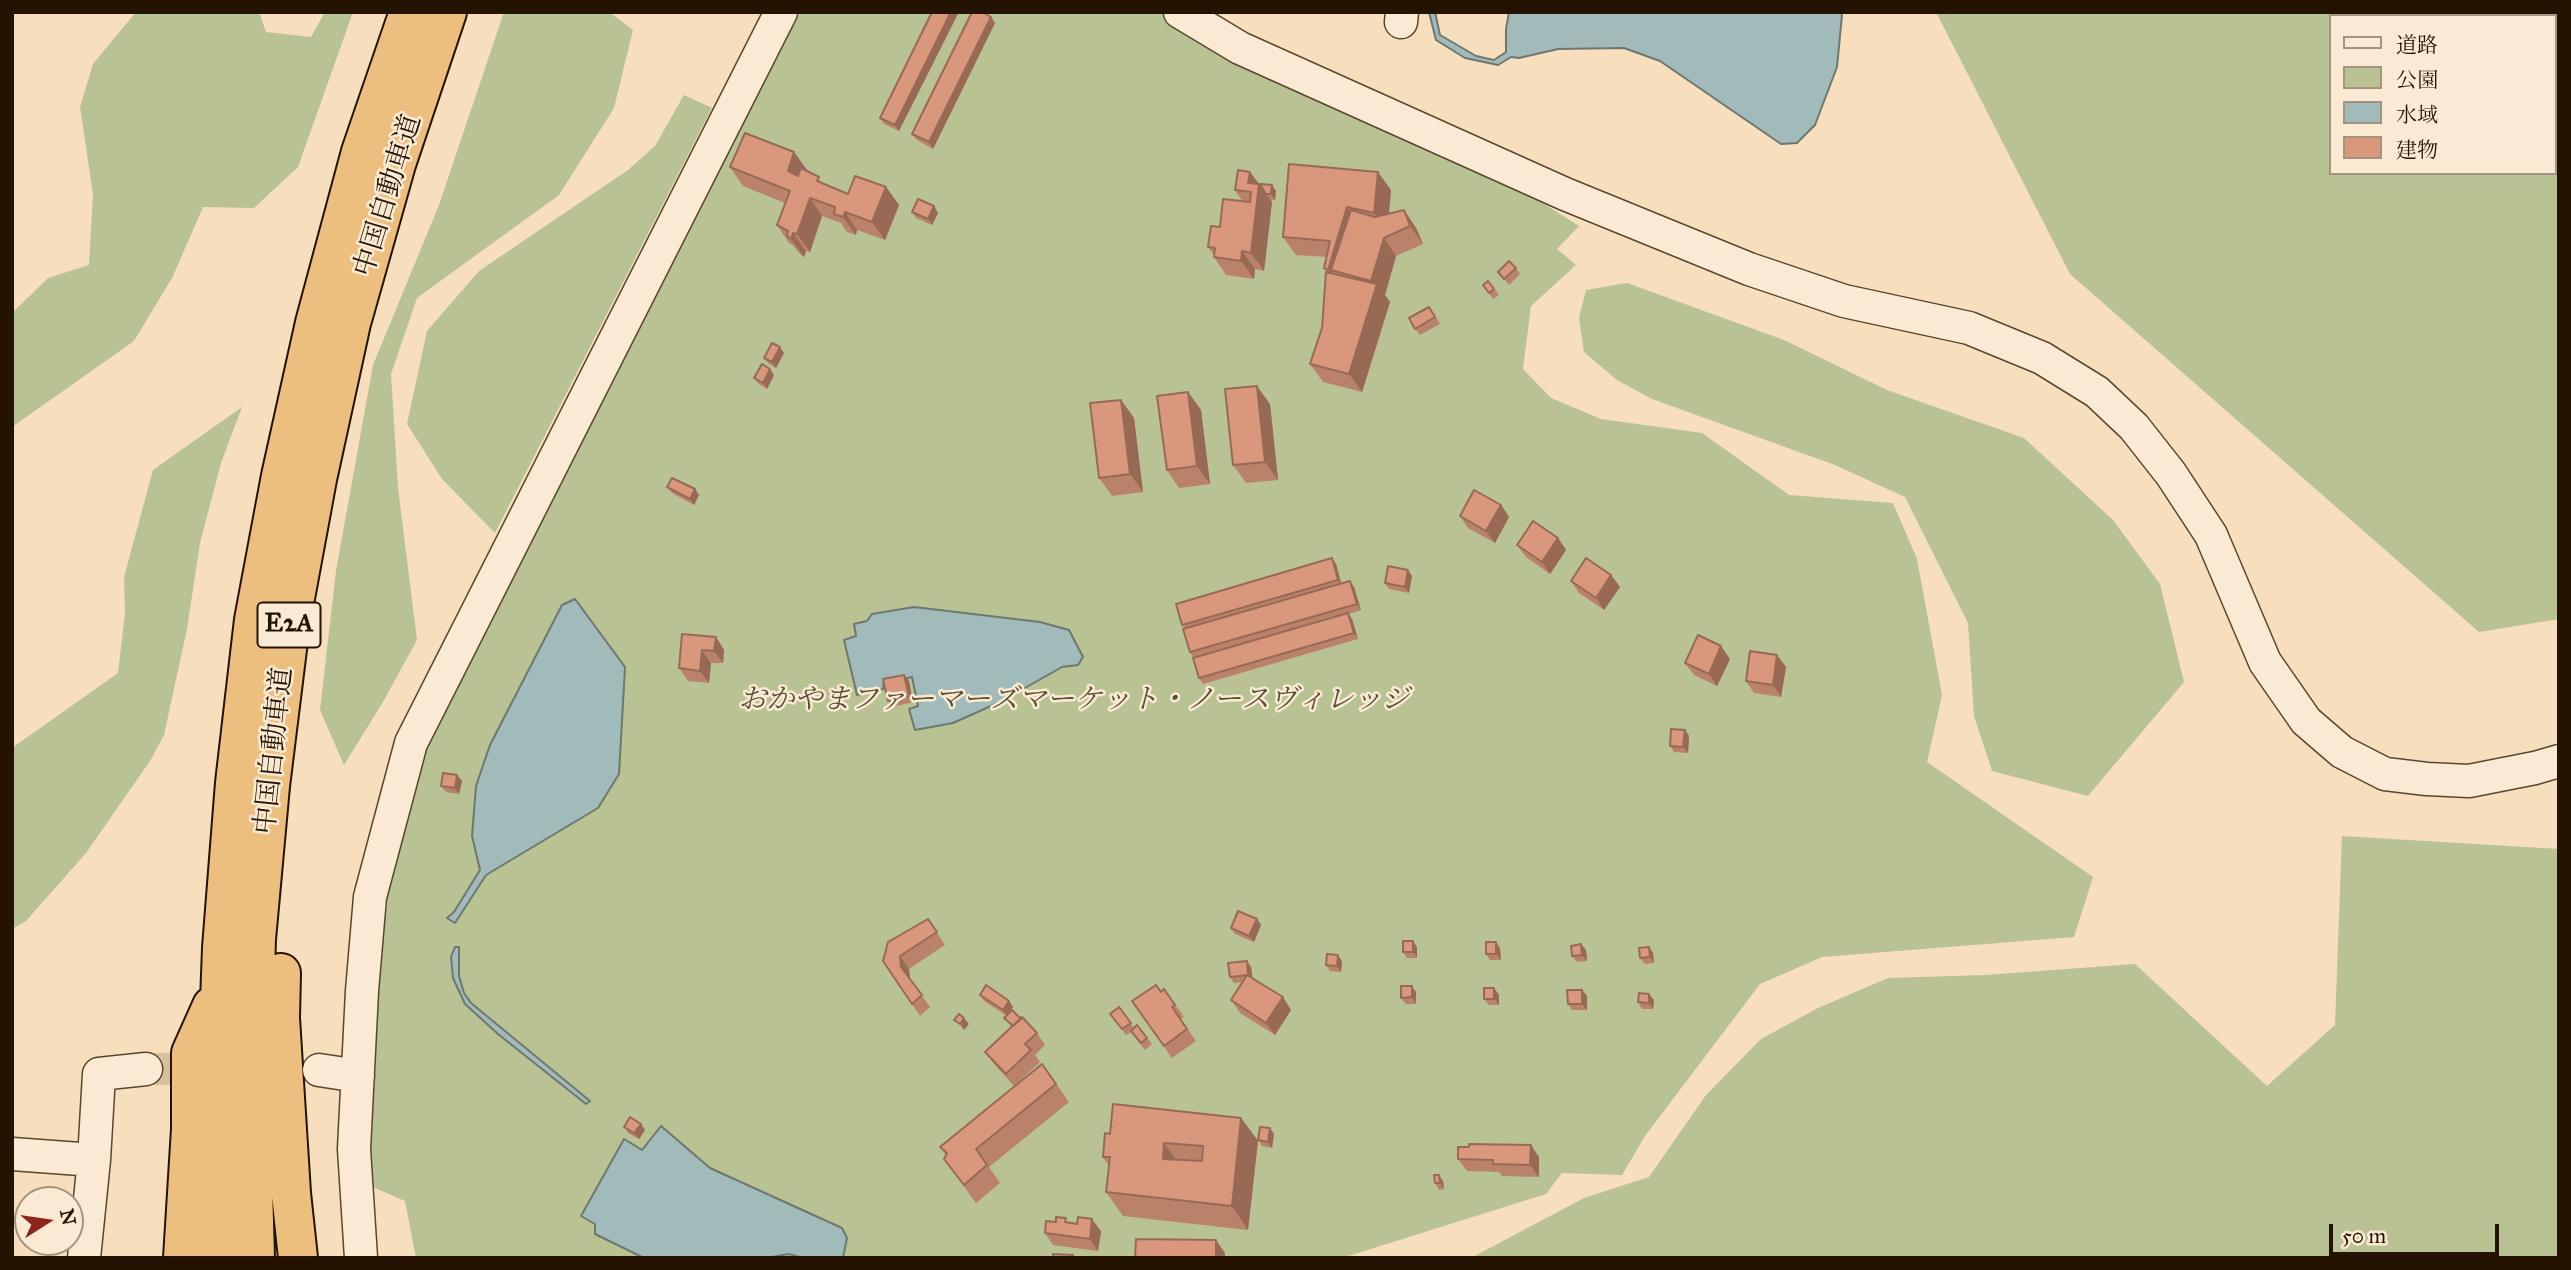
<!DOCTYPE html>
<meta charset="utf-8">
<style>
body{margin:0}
#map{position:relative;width:2571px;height:1270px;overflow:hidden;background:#f7debc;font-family:"IM FELL Great Primer","Noto Serif JP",serif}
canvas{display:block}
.frame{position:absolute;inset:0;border:14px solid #241300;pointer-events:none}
.legend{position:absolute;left:2329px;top:14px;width:228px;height:161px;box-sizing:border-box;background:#faead3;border:2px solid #a4947f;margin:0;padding:9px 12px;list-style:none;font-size:21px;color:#241300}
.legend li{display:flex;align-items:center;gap:14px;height:35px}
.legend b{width:35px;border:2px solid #a4947f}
.north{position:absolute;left:14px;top:1186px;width:70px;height:70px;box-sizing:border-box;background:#faead3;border:2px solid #a4947f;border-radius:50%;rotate:78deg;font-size:19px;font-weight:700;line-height:28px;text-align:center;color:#241300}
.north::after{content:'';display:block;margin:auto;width:24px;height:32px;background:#8f2418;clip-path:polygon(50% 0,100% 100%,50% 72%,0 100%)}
.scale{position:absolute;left:2329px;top:1224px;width:170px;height:32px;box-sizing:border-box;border:4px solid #241300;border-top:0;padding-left:9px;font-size:21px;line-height:24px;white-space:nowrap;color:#241300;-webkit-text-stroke:5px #faead3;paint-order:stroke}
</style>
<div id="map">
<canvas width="2571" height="1270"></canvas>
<div class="frame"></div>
<ul class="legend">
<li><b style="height:9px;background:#faead3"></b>道路</li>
<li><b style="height:19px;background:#b9c293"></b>公園</li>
<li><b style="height:19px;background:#a1baba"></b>水域</li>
<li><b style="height:19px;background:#d9977b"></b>建物</li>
</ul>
<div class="north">N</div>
<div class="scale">50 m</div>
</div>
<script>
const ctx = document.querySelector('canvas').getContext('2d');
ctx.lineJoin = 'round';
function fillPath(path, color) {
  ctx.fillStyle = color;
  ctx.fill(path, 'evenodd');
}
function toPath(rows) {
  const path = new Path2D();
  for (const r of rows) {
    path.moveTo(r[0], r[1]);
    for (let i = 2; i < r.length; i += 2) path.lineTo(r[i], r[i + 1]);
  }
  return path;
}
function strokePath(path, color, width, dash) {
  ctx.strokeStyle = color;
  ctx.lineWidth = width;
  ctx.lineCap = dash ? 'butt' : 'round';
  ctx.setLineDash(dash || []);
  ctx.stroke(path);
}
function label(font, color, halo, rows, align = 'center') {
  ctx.font = font + ' "IM FELL Great Primer","Noto Serif JP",serif';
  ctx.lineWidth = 5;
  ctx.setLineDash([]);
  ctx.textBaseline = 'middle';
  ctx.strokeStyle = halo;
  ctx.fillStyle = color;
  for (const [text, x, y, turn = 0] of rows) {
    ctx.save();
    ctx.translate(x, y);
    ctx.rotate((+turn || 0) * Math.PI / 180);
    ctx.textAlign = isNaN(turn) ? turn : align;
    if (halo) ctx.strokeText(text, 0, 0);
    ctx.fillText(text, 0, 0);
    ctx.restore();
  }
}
fillPath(toPath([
 [136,12,259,12,266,32,311,37,325,12,353,12,298,167,254,208,203,207,172,278,134,341,12,427,12,313,48,278,89,265,93,194,80,107,93,64],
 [504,12,609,12,633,30,614,108,559,195,417,298,391,374,398,488,417,640,383,702,344,765,320,710,336,571,373,365,439,205],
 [796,12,1161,12,1227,57,1527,193,1579,226,1557,249,1576,265,1531,306,1523,369,1551,398,1601,419,1702,433,1789,495,1893,503,1917,559,1942,695,1927,762,2093,877,2074,937,1822,957,1760,984,1645,1136,1622,1175,1562,1173,1546,1194,1342,1258,416,1258,405,1201,368,1185,380,916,415,769],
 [1936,12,2559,12,2559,619,2479,632,2070,274],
 [2331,16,2555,16,2555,173,2331,173],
 [684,95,712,108,495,533,442,479,407,424,427,331,479,271,628,170,655,146],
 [1627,283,1784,340,1887,390,2024,438,2113,520,2160,584,2184,682,2088,796,1992,771,1974,716,1968,623,1905,497,1835,465,1652,399,1617,380,1584,352,1579,318,1586,290],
 [242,407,221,463,200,543,187,629,164,735,150,761,86,853,26,921,12,929,12,748,118,673,125,613,124,577,153,470],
 [2342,836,2559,849,2559,1258,1471,1258,1584,1198,1649,1177,1706,1095,1761,1039,1818,1008,1888,978,1985,975,2135,964,2267,1086,2335,1025]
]), '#b9c293');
const water = toPath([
 [1429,12,1435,12,1440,35,1476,56,1494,60,1506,52,1506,29,1509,12,1841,12,1842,15,1837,67,1815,125,1797,143,1781,144,1660,61,1624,48,1558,49,1519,58,1511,57,1498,65,1465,58,1436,40,1429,12],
 [575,599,625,667,619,774,598,808,486,875,455,923,447,918,454,912,480,870,472,836,476,786,490,745,562,605,575,599],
 [914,607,1040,622,1069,630,1083,657,1078,665,1062,667,1000,702,953,723,915,730,909,709,918,706,912,677,883,684,884,689,857,695,844,640,856,636,854,624,867,621,872,614,914,607],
 [455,947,459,947,459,976,464,993,471,1003,590,1101,586,1104,498,1034,465,1004,453,978,451,957,455,947],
 [661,1126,710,1168,842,1228,847,1238,843,1258,803,1258,789,1254,766,1258,644,1258,595,1234,595,1224,581,1216,624,1139,642,1150,661,1126]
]);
fillPath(water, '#a1baba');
strokePath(water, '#6f7770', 2);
strokePath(toPath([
 [146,1069,214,1069]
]), '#d7c0a0', 32, [32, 16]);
const minor = toPath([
 [1180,12,1240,48,1565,194,1749,269,1844,301,1969,328,2042,358,2097,392,2134,427,2171,474,2211,535,2265,662,2306,721,2342,752,2385,774,2427,779,2469,781,2535,768,2559,761],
 [1401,22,1402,12],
 [319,1070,358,1076],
 [12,1154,94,1160],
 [84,1258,94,1160,99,1074,146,1069],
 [361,1258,354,1149,362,991,370,897,411,743,781,12]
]);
const highway = toPath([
 [281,973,280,1018,291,1193,298,1258],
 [183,1258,191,1129,191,1053,212,1006],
 [220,1258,216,1110,222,948,235,783,254,620,281,476,315,323,361,152,409,12],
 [255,1258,251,1110,256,939,270,786,290,625,317,479,351,323,396,164,447,12]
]);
strokePath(minor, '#59462f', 35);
strokePath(highway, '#241300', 42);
strokePath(minor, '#faead3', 32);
strokePath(highway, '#ecbf7e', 38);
fillPath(toPath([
 [932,12,899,131,884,124,880,118],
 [995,23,933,149,917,140,912,134],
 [794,152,807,170,807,171,824,184,848,194,886,187,899,205,885,240,857,230,856,235,847,232,841,223,822,216,810,252,806,251,804,257,800,254,793,245,789,243,777,225,785,203,743,186,730,167],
 [1289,164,1391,190,1389,213,1404,210,1416,228,1423,244,1396,256,1385,295,1390,302,1362,392,1323,382,1310,364,1322,328,1327,272,1324,268,1327,257,1296,255,1283,237],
 [1250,172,1261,186,1276,191,1275,200,1270,200,1272,202,1264,271,1255,269,1254,279,1226,275,1214,257,1214,255,1208,247,1220,227,1243,202,1235,190],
 [912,212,938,213,932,225,916,218],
 [1516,268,1520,274,1509,285,1498,272],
 [1488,281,1499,295,1493,299,1483,285],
 [1434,313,1440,324,1420,335,1415,329],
 [784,353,776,368,769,364,764,358],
 [774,375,767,389,759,384,754,378],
 [1188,392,1201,410,1210,484,1179,488,1167,470],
 [1121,400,1134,418,1143,492,1112,496,1099,478],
 [1270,404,1278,480,1246,483,1233,465],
 [667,487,699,495,694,505,672,493],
 [1501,505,1509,517,1495,543,1468,528,1460,516],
 [1558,538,1566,550,1550,574,1526,557,1517,545],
 [1332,558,1336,564,1341,583,1354,587,1361,610,1349,614,1352,619,1358,639,1203,684,1199,678,1193,658,1190,652,1185,629,1182,625],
 [1611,575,1620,587,1604,610,1579,593,1571,581],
 [1412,576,1409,593,1389,589,1385,583],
 [716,637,724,650,723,663,711,663,709,683,688,681,679,668],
 [1777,655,1786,667,1781,697,1754,693,1746,681],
 [1730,659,1717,686,1694,675,1685,663],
 [909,681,913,702,892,707,888,701],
 [1685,730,1689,736,1688,753,1674,752,1670,746],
 [457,775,462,781,459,794,446,792,441,786],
 [928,919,945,945,909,969,910,979,930,1007,920,1016,883,961],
 [1257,919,1261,925,1254,942,1235,934,1231,928],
 [1417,947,1417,958,1407,958,1403,952],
 [1649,947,1653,953,1654,963,1645,964,1640,958],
 [1500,948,1501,960,1490,960,1486,954],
 [1586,950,1587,961,1577,962,1572,956],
 [1342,961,1341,972,1330,971,1326,965],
 [1251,967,1252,978,1291,1010,1275,1035,1240,1013,1231,1000,1243,982,1234,983,1230,977],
 [1494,988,1499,995,1499,1005,1489,1005,1484,999],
 [1164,989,1184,1017,1181,1019,1196,1041,1172,1058,1132,1001,1161,992],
 [1582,990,1587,996,1587,1010,1572,1010,1568,1004],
 [1416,992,1416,1004,1406,1004,1401,998],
 [1649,994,1654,1000,1653,1009,1642,1009,1638,1002],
 [980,995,1009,1001,1013,1007,1008,1014,1037,1033,1045,1045,1035,1055,1040,1062,1014,1086,994,1064,985,1052,1012,1027,1004,1018,1007,1016,984,1001],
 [1119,1007,1134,1028,1137,1025,1152,1044,1145,1050,1131,1032,1126,1035,1110,1014],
 [1042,1064,1069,1102,989,1167,1000,1183,976,1203,944,1159,946,1155,940,1147],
 [1241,1118,1258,1141,1248,1230,1123,1216,1106,1192,1109,1166,1103,1157,1110,1134],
 [641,1124,645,1130,639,1139,628,1133,624,1127],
 [1274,1134,1272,1148,1262,1146,1258,1140],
 [1539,1157,1539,1177,1502,1176,1499,1172,1467,1171,1458,1159],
 [1443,1181,1444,1189,1439,1190,1435,1183],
 [1069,1223,1101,1231,1098,1251,1053,1245,1045,1233]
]), '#bb826a');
fillPath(toPath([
 [951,12,959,12,899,131,895,125],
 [991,17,995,23,933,149,929,142],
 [794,152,807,170,801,189,788,171],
 [1250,172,1272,202,1264,271,1251,253,1258,196,1248,183],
 [1378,172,1391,190,1387,231,1374,213],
 [1272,185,1276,191,1275,200,1271,194],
 [886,187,899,205,885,240,872,222],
 [810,198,822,216,810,252,797,234],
 [934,206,938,213,932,225,928,219],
 [1347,207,1360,225,1331,270,1342,286,1341,288,1328,270],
 [1404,210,1416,228,1423,244,1410,226],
 [845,212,857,230,856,235,843,217],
 [793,233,806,251,804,257,791,239],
 [1384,238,1396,256,1385,295,1390,302,1362,392,1349,374,1376,289,1371,281],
 [1242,251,1255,269,1254,279,1241,261],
 [780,347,784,353,776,368,772,362],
 [770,369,774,375,767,389,763,383],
 [1257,386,1270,404,1278,480,1265,462],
 [1188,392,1201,410,1210,484,1197,466],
 [1121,400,1134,418,1143,492,1130,474],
 [695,489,699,495,694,505,690,499],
 [1501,505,1509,517,1495,543,1486,531],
 [1558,538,1566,550,1550,574,1542,562],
 [1332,558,1336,564,1342,586,1338,580],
 [1408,570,1412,576,1409,593,1405,587],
 [1611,575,1620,587,1604,610,1596,598],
 [1350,581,1354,587,1361,610,1357,604],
 [1348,613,1352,619,1358,639,1354,633],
 [716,637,724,650,723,663,714,651],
 [1721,646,1730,659,1717,686,1709,674],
 [702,650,711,663,709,683,700,671],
 [1777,655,1786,667,1781,697,1773,685],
 [904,675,909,681,913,702,909,696],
 [1685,730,1689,736,1688,753,1683,747],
 [457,775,462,781,459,794,455,788],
 [1257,919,1261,925,1254,942,1249,936],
 [1413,941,1417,947,1417,958,1413,952],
 [1496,942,1500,948,1501,960,1496,954],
 [1581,944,1586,950,1587,961,1582,955],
 [1649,947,1653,953,1654,963,1650,957],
 [1338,955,1342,961,1341,972,1337,966],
 [900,956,909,969,910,980,901,967],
 [1247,961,1251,967,1253,981,1248,975],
 [1412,986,1416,992,1416,1004,1412,997],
 [1494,988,1499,995,1499,1005,1494,999],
 [1582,990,1587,996,1587,1010,1582,1004],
 [1649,994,1654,1000,1653,1009,1649,1003],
 [1283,997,1291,1010,1275,1035,1266,1023],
 [1009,1001,1013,1007,1007,1016,1003,1010],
 [964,1018,969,1024,964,1030,960,1024],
 [1241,1118,1258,1141,1248,1230,1232,1206],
 [641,1124,645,1130,639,1139,634,1133],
 [1270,1128,1274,1134,1272,1148,1268,1142],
 [1164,1143,1181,1167,1163,1159],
 [1531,1145,1539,1157,1539,1177,1530,1165],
 [1439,1175,1443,1181,1444,1189,1440,1183],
 [1092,1219,1101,1231,1098,1251,1090,1239],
 [1216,1240,1225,1253,1225,1258,1216,1258]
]), '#986a56');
const building = toPath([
 [932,12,951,12,895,125,880,118,932,12],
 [972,12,982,12,991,17,929,142,912,134,972,12],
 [745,133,794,152,788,171,798,176,801,168,819,177,817,181,848,194,855,176,886,187,872,222,845,212,843,217,834,214,835,207,810,198,797,234,793,233,791,239,787,236,788,231,777,225,790,191,730,167,745,133],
 [1289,164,1378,172,1374,213,1347,207,1328,270,1324,268,1330,241,1283,237,1289,164],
 [1238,170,1250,172,1248,183,1259,184,1251,253,1242,251,1241,261,1214,257,1215,248,1208,247,1211,226,1220,227,1223,199,1250,202,1251,192,1235,190,1238,170],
 [1261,184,1272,185,1271,194,1266,194,1261,186,1261,184],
 [918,199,934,206,928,219,912,212,918,199],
 [1351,210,1375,217,1404,210,1410,226,1384,238,1371,281,1331,270,1351,210],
 [1509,261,1516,268,1504,279,1498,272,1509,261],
 [1326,272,1377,284,1349,374,1310,364,1322,328,1326,272],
 [1488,281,1494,289,1489,293,1483,285,1488,281],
 [1429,307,1435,317,1415,329,1409,318,1429,307],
 [772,343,780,347,772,362,764,358,772,343],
 [762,364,770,369,763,383,754,378,762,364],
 [1257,386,1265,462,1233,465,1225,389,1257,386],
 [1188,392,1197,466,1167,470,1157,396,1188,392],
 [1121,400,1130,474,1099,478,1090,403,1121,400],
 [672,478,695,489,690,499,667,487,672,478],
 [1474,490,1501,505,1486,531,1460,516,1474,490],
 [1533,521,1558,538,1542,562,1517,545,1533,521],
 [1332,558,1338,580,1182,625,1176,604,1332,558],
 [1586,558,1611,575,1596,598,1571,581,1586,558],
 [1388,566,1408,570,1405,587,1385,583,1388,566],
 [1350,581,1357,604,1190,652,1183,629,1350,581],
 [1348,613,1354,633,1199,678,1193,658,1348,613],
 [682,634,716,637,714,651,702,650,700,671,679,668,682,634],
 [1698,635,1721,646,1709,674,1685,663,1698,635],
 [1750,651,1777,655,1773,685,1746,681,1750,651],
 [904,675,909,696,888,701,883,679,904,675],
 [1671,729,1685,730,1683,747,1670,746,1671,729],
 [443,773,457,775,455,788,441,786,443,773],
 [1238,911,1257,919,1249,936,1231,928,1238,911],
 [928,919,937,932,900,956,901,967,922,995,912,1004,883,961,888,942,928,919],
 [1403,941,1413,941,1413,952,1403,952,1403,941],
 [1486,942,1496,942,1496,954,1486,954,1486,942],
 [1581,944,1582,955,1572,956,1571,946,1581,944],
 [1649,947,1650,957,1640,958,1639,948,1649,947],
 [1327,954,1338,955,1337,966,1326,965,1327,954],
 [1247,961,1248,975,1230,977,1228,963,1247,961],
 [1247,975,1283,997,1266,1023,1231,1000,1247,975],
 [986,985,1009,1001,1003,1010,980,995,986,985],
 [1156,985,1161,992,1164,989,1175,1005,1172,1007,1187,1029,1164,1046,1132,1001,1156,985],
 [1401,986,1412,986,1412,997,1401,998,1401,986],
 [1484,988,1494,988,1494,999,1484,999,1484,988],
 [1567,990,1582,990,1582,1004,1568,1004,1567,990],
 [1639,993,1649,994,1649,1003,1638,1002,1639,993],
 [1119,1007,1131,1023,1122,1029,1110,1014,1119,1007],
 [1012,1010,1021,1019,1013,1026,1004,1018,1012,1010],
 [959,1014,964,1018,960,1024,954,1020,959,1014],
 [1022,1017,1037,1033,1025,1044,1031,1050,1006,1074,985,1052,1022,1017],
 [1137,1025,1147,1038,1141,1043,1131,1031,1137,1025],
 [1042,1064,1056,1084,976,1149,987,1165,964,1185,944,1159,947,1153,940,1147,1042,1064],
 [1113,1104,1241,1118,1232,1206,1106,1192,1110,1157,1103,1157,1105,1133,1110,1134,1113,1104],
 [1164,1143,1203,1146,1202,1161,1163,1159,1164,1143],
 [630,1117,641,1124,634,1133,624,1127,630,1117],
 [1260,1127,1270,1128,1268,1142,1258,1140,1260,1127],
 [1469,1144,1531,1145,1530,1165,1493,1164,1493,1160,1458,1159,1458,1147,1469,1147,1469,1144],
 [1434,1175,1439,1175,1440,1183,1435,1183,1434,1175],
 [1056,1217,1066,1218,1065,1222,1077,1224,1078,1217,1092,1219,1090,1239,1045,1233,1046,1221,1056,1222,1056,1217],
 [1136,1239,1216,1240,1216,1258,1135,1258,1136,1239],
 [1053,1254,1073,1255,1073,1258,1053,1258,1053,1254]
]);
fillPath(building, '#d9977b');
strokePath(building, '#986a56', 2);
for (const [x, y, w] of [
 [289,625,63]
]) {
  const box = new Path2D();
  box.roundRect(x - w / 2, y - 22.5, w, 45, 5);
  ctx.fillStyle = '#faead3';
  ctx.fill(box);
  strokePath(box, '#241300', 2);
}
label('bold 26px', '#241300', null, [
 ["E2A",289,625]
]);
label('28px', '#241300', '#faead3', [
 ["中国自動車道",389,196,-73],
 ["中国自動車道",275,751,-84]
]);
label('italic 28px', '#585033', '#faead3', [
 ["おかやまファーマーズマーケット・ノースヴィレッジ",1074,701]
]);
</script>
